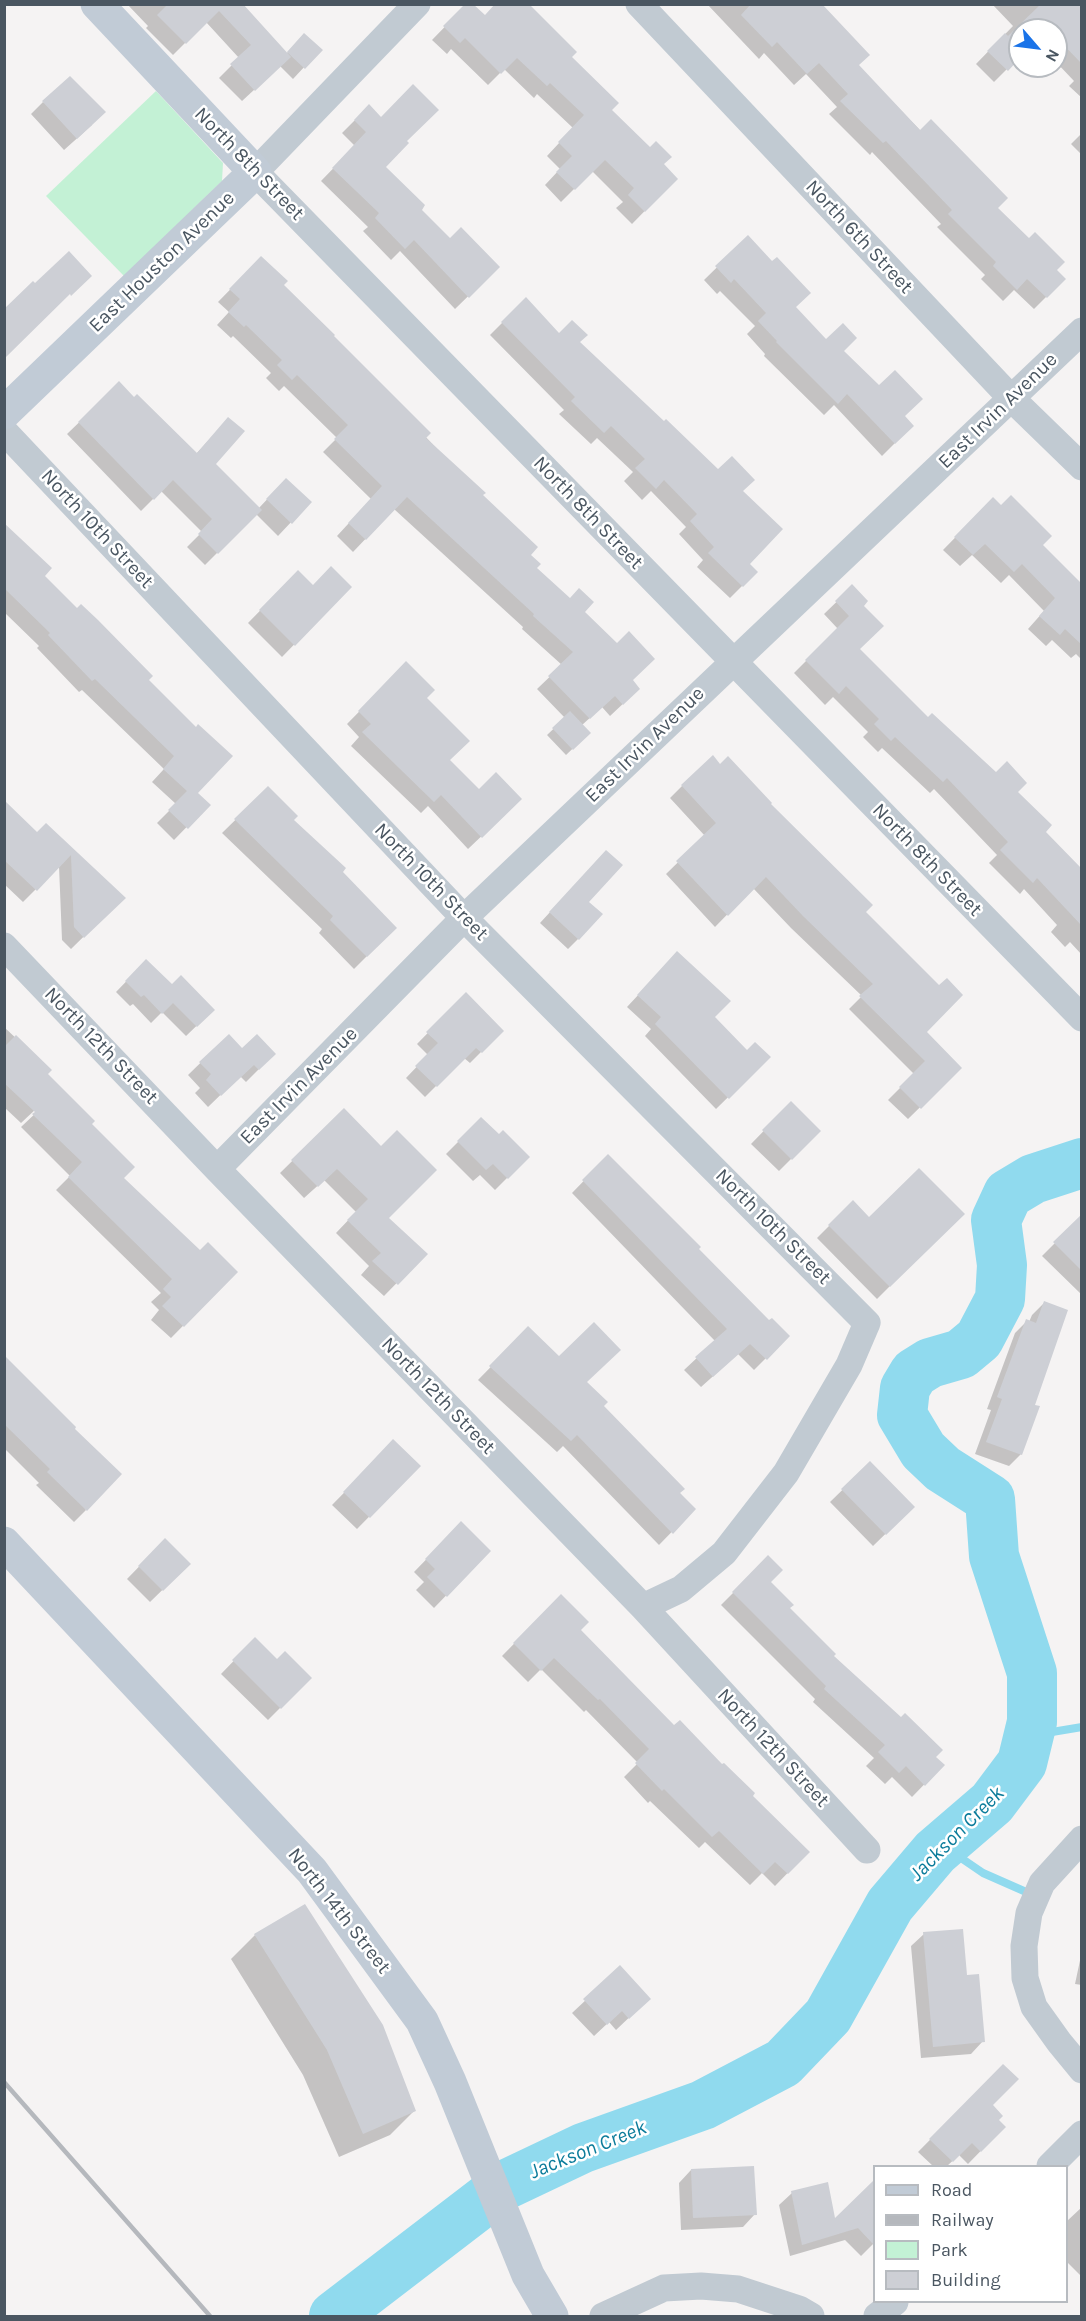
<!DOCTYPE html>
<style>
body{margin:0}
#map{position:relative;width:1086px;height:2321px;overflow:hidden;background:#f5f3f3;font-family:Karla,sans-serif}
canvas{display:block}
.frame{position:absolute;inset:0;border:6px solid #4a5661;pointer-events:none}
.legend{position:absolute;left:873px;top:2165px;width:195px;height:138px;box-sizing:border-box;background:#fff;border:2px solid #b7bbc0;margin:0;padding:8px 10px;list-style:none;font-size:18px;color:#4a5661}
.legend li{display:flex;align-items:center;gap:12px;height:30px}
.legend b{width:30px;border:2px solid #b7bbc0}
.north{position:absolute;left:1008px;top:18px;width:60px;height:60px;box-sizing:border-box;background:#fff;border:2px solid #b7bbc0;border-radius:50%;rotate:118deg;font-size:16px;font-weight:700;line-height:24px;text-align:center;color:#4a5661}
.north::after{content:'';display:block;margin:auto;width:21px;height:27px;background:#1a73e8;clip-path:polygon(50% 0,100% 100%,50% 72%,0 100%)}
</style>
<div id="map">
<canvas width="1086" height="2321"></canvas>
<div class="frame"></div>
<ul class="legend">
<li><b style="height:8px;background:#c1cbd6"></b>Road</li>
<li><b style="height:8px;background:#b5b8bd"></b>Railway</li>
<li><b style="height:16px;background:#c3f1d5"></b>Park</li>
<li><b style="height:16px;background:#cdcfd5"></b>Building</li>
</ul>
<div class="north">N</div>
</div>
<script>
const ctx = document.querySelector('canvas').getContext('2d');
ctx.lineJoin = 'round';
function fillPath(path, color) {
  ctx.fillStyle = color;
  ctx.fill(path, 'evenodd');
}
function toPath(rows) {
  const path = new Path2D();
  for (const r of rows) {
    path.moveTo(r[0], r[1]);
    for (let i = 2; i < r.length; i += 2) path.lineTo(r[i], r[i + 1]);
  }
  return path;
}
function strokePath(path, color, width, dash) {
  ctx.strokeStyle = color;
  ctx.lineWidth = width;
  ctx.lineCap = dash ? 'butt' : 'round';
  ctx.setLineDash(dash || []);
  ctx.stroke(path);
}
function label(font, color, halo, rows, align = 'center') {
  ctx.font = font + ' Karla,sans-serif';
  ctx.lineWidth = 5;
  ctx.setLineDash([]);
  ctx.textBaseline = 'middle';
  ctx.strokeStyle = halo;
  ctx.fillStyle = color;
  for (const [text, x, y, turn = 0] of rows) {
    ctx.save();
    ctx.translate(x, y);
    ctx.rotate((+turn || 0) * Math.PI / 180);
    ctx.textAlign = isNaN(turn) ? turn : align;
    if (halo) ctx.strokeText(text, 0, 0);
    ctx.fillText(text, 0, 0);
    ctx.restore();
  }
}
fillPath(toPath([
 [156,91,223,163,222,181,124,276,46,196]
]), '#c3f1d5');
fillPath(toPath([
 [127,4,241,4,286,54,304,35,320,50,293,79,280,66,242,101,219,78,239,58,206,22,173,55,146,28,148,26],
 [467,4,484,17,570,57,610,110,676,179,632,224,616,208,623,202,592,171,561,202,545,185,560,169,547,156,573,128,537,94,534,98,504,69,488,85,451,49,447,54,432,40],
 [707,4,813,4,857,65,1064,279,1034,309,1014,290,1003,301,981,279,985,275,937,227,941,224,872,152,870,155,829,114,837,107,806,74,794,85,764,53,759,59],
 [992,4,1082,4,1082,98,1069,86,1074,81,1056,62,1056,30,1020,30,1020,56,994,82,976,64,1013,26],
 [43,102,92,125,64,150,31,114],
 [356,119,405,141,384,167,420,210,450,240,498,267,455,309,400,251,391,260,363,231,368,227,321,181,355,146,342,133],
 [1082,133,1082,155,1071,144],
 [748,237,794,308,826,342,842,351,912,426,882,456,834,405,824,415,764,356,765,354,747,334,755,326,720,291,717,294,704,280],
 [261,258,282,286,481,495,529,555,535,568,583,612,631,681,626,701,610,716,602,707,582,725,589,733,566,755,547,735,565,718,537,689,562,665,522,629,523,627,394,509,353,552,337,536,371,499,323,452,337,438,284,386,279,391,266,378,271,373,233,336,231,338,217,325,229,312,218,302],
 [526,299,559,335,578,342,664,423,742,491,747,564,756,572,730,598,697,567,703,560,679,534,686,527,651,491,642,500,624,481,633,472,597,438,591,444,559,414,564,410,490,335],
 [119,384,196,454,217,431,214,464,258,509,274,492,310,502,278,536,256,514,205,565,187,547,202,532,161,491,141,511,67,434],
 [993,499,1041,545,1082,605,1082,660,1076,654,1071,658,1052,640,1046,646,1028,629,1044,611,1009,575,1001,583,972,555,960,566,943,550],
 [4,525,43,576,147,680,196,793,208,805,174,840,157,823,176,804,152,782,164,769,82,690,79,692,37,648,39,646,4,612],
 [298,572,313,587,350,587,282,657,248,623],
 [852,587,861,606,858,649,928,719,1016,792,1044,832,1082,871,1082,955,1070,942,1065,947,1051,932,1057,925,1024,889,1020,894,989,863,997,855,934,789,930,793,882,748,878,752,863,737,868,732,833,697,825,705,794,673,838,629,824,614],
 [406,664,425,698,448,760,479,791,508,811,468,849,428,806,421,813,351,746,359,737,347,724],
 [720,766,769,804,864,912,925,1032,960,1068,908,1119,888,1100,914,1074,849,1009,862,996,791,928,753,888,715,927,666,874,705,836,670,798,682,786],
 [268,788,292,820,395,928,354,969,319,933,322,929,222,833],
 [4,802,37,834,47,825,123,898,71,949,62,940,59,866,23,902,4,884],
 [596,862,578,939,568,949,540,923],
 [146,961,172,986,213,1010,186,1036,162,1012,151,1023,133,1004,130,1006,116,992],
 [666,965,747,1052,769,1057,716,1109,645,1036,651,1029,627,1007],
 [466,994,502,1031,470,1063,464,1058,425,1097,406,1078,428,1055,417,1044],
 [4,1027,50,1070,46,1074,90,1124,122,1178,200,1253,236,1272,171,1338,151,1320,159,1310,151,1302,161,1293,56,1190,70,1176,21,1127,39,1110,37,1108,21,1123,4,1107],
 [228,1036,242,1050,274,1054,246,1082,240,1076,208,1107,195,1093,200,1088,188,1075],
 [791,1103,819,1131,779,1171,751,1144],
 [344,1110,387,1218,425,1254,384,1296,361,1275,369,1266,336,1233,356,1212,324,1180,304,1198,280,1173],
 [481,1119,499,1136,528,1157,495,1190,480,1175,473,1181,446,1154],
 [608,1156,769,1322,788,1336,754,1370,738,1354,701,1387,684,1370,715,1341,572,1193],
 [853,1202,869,1219,962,1214,877,1299,817,1238],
 [1074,1224,1082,1232,1082,1295,1042,1256],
 [1044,1303,1033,1406,1021,1454,1009,1466,975,1454,991,1410,987,1409,1015,1333,1027,1321,1029,1322,1032,1315],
 [528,1329,586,1383,602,1406,694,1509,659,1545,563,1446,557,1452,478,1380],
 [4,1357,86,1510,74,1522,36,1485,39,1483,4,1448],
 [394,1442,419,1466,357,1529,332,1505],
 [870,1463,913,1507,873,1546,830,1502],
 [449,1536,489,1551,434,1608,416,1590,424,1582,414,1572],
 [165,1540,189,1564,150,1602,127,1579],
 [768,1558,769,1583,788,1609,832,1656,943,1765,912,1797,892,1777,885,1784,866,1766,874,1758,813,1702,815,1699,721,1605],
 [561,1596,579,1630,674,1728,750,1796,808,1852,775,1886,762,1873,750,1885,705,1842,699,1848,650,1801,648,1803,624,1777,638,1763,586,1710,584,1712,541,1669,528,1682,502,1656],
 [255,1639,277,1661,310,1678,268,1720,221,1674],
 [924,1934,966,1977,983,2041,971,2054,921,2058,911,1946],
 [255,1935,414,2111,390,2135,339,2157,303,2075,231,1959],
 [1082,1951,1082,1985,1075,1984],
 [620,1968,636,2011,616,2030,609,2022,594,2036,572,2013],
 [1003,2066,991,2105,997,2120,1004,2127,968,2164,959,2155,947,2166,933,2166,918,2152],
 [691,2170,755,2214,743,2227,681,2230,679,2183],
 [874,2182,874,2243,861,2256,845,2240,790,2256,779,2205,792,2193,834,2222],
 [1082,2207,1082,2277,1066,2261,1066,2222]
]), '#0003');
strokePath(toPath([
 [1028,1736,1082,1727],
 [942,1845,983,1873,1033,1895]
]), '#90daee', 8);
strokePath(toPath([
 [334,2316,505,2185,583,2148,703,2105,783,2063,828,2016,890,1905,935,1852,992,1803,1022,1763,1032,1722,1032,1673,994,1556,990,1499,943,1469,923,1450,902,1415,905,1388,914,1373,930,1363,961,1354,979,1339,1000,1299,1002,1265,996,1220,1008,1194,1033,1179,1082,1163]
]), '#90daee', 50);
fillPath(toPath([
 [168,4,243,4,291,57,255,91,230,64,251,45,219,11,186,44,157,15],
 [465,4,473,4,485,15,495,4,529,4,577,52,572,57,619,103,612,110,650,147,656,141,672,157,664,164,678,179,645,212,628,195,634,188,605,160,575,190,556,172,572,156,558,142,584,115,550,83,547,86,517,58,501,74,465,38,460,43,443,26],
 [751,4,822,4,870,55,859,65,920,130,931,119,1008,198,998,208,1029,238,1035,232,1065,262,1057,270,1066,279,1047,298,1027,279,1017,290,993,266,996,262,948,214,952,210,886,141,883,143,840,101,848,94,819,63,807,74,777,42,772,47,741,15],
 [1041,4,1082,4,1082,64,1056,37,1056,30,1020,30,1020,58,1008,71,987,51,1005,33,1008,36],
 [304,33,323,50,305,69,287,52],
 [70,76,106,112,77,139,42,101],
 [413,84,439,110,407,141,409,143,386,167,425,205,422,210,450,238,461,227,500,267,469,298,414,240,405,249,375,218,379,213,332,168,366,132,354,120,369,104,381,117],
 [748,235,772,261,777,257,811,293,796,307,826,339,843,323,857,338,844,351,879,385,895,370,923,399,905,416,914,426,895,444,847,394,838,404,776,342,777,341,758,321,766,313,734,279,731,283,715,266],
 [69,251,92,276,71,296,70,294,4,359,4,309,33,281,35,283],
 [261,256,288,281,284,285,335,335,334,336,431,433,426,438,486,493,483,495,538,547,531,555,541,564,537,568,570,598,579,588,594,602,585,612,617,643,629,631,655,659,633,680,640,689,623,705,615,696,590,719,548,676,573,652,533,616,534,614,407,497,366,540,348,523,382,486,334,439,348,425,297,375,292,380,277,365,282,360,246,325,244,327,228,312,240,299,229,289],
 [526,297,559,333,572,320,588,335,580,342,664,421,666,419,718,469,732,456,755,480,743,491,783,529,750,564,758,572,743,587,708,553,714,547,690,521,697,514,664,480,656,489,635,468,645,459,611,426,604,433,571,401,575,397,501,322],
 [119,381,134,397,137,394,197,453,228,417,245,431,216,464,262,510,218,554,198,534,212,519,173,480,154,500,78,422],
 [286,478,312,502,292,524,266,499],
 [1011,495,1052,536,1043,545,1082,584,1082,645,1065,629,1060,635,1039,616,1055,598,1022,564,1014,572,985,544,973,555,954,537,993,497,1001,505],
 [4,523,52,568,45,576,77,608,81,604,98,620,153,676,149,680,196,727,198,724,233,756,198,793,211,805,188,829,168,810,187,791,163,769,174,756,95,679,92,681,48,635,50,633,4,588],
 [331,566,352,587,295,646,259,610,298,570,313,585],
 [852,584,868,601,864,606,884,626,860,649,928,717,932,713,996,772,1007,761,1027,783,1018,792,1052,825,1046,832,1082,869,1082,926,1037,878,1033,883,1000,850,1008,842,947,778,943,782,895,737,891,741,874,724,879,719,846,686,839,694,805,660,849,616,835,601],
 [406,661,435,690,427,698,470,741,450,760,479,789,496,772,522,799,482,838,441,795,434,802,362,732,371,724,358,711],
 [570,711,591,733,573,750,552,728],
 [713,755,720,764,728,756,772,803,771,804,873,905,866,912,939,985,947,978,963,995,927,1032,962,1068,921,1109,899,1087,925,1061,859,996,873,984,803,916,766,877,728,916,676,861,716,823,681,785],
 [268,786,298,816,294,820,346,868,343,872,397,928,367,957,330,920,333,916,234,819],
 [4,800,37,832,46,823,126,898,84,938,74,927,71,855,37,891,4,860],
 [606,850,623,865,589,902,603,914,579,940,549,912],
 [677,951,731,1001,715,1017,747,1050,755,1042,771,1057,729,1099,655,1024,661,1017,637,995],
 [146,959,172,984,181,975,215,1010,197,1027,173,1003,162,1014,144,995,141,997,125,981],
 [466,992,504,1031,482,1053,476,1048,437,1087,415,1066,438,1043,426,1032],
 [229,1034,242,1048,257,1034,276,1054,259,1070,254,1065,221,1096,206,1080,211,1074,199,1062],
 [16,1035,52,1070,48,1074,95,1121,92,1124,135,1167,124,1178,200,1250,208,1242,238,1272,184,1327,162,1306,171,1297,163,1289,172,1279,68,1177,82,1162,32,1114,35,1112,4,1083,4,1047],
 [791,1101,821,1131,792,1160,762,1130],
 [344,1108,381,1146,397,1130,437,1170,389,1218,428,1254,398,1285,372,1261,381,1253,347,1220,368,1199,337,1169,318,1187,291,1160],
 [481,1117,499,1134,503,1130,530,1157,508,1179,493,1164,486,1170,457,1141],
 [608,1154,701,1247,699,1249,769,1320,772,1318,790,1336,767,1360,750,1344,713,1377,695,1357,727,1329,582,1180],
 [919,1168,965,1214,890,1287,828,1225,853,1200,869,1217],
 [1082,1214,1082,1271,1053,1242],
 [1044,1301,1068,1310,1035,1405,1040,1406,1022,1455,986,1442,1002,1399,997,1397,1026,1319,1036,1323],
 [594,1322,621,1350,587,1382,608,1402,604,1406,685,1489,680,1493,696,1509,673,1534,577,1435,571,1441,489,1366,528,1326,559,1356],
 [4,1355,76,1427,75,1429,122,1474,87,1511,47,1472,50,1469,4,1424],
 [393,1439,421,1466,370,1518,343,1492],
 [870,1461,915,1507,886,1535,841,1489],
 [461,1521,491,1551,447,1597,427,1577,435,1569,425,1559],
 [165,1538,191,1564,163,1591,138,1566],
 [768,1555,783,1570,771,1582,794,1605,790,1608,836,1654,834,1656,901,1717,905,1713,943,1750,936,1757,945,1765,925,1786,906,1766,899,1773,878,1752,885,1745,824,1689,826,1686,732,1592],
 [561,1594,589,1622,581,1630,674,1725,680,1720,722,1764,724,1763,755,1793,753,1796,810,1852,788,1874,775,1862,763,1874,719,1831,712,1837,664,1789,662,1791,635,1763,649,1749,600,1699,598,1700,554,1658,541,1671,513,1643],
 [255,1637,277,1659,285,1651,312,1678,281,1709,232,1660],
 [305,1904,383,2025,416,2111,363,2134,327,2050,254,1934],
 [963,1929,967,1975,979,1974,985,2042,933,2047,923,1932],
 [620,1965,651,1999,629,2019,622,2011,607,2025,583,1999],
 [1003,2064,1019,2079,993,2105,1003,2116,999,2120,1006,2127,981,2152,972,2143,953,2162,929,2139],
 [754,2166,757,2215,693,2218,691,2169],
 [874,2180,874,2245,858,2228,802,2245,791,2191,828,2182,835,2218]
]), '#cdcfd5');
strokePath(toPath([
 [417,4,255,172,1082,1018],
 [639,4,1012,399,1082,467],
 [4,431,464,918,867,1323,849,1365,786,1473,724,1553,681,1589,643,1607],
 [4,946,217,1169,643,1607,867,1850],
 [217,1169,464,918,1082,331],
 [1082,1839,1042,1883,1029,1913,1024,1946,1025,1978,1034,2007,1059,2042,1082,2070],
 [1050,2166,1082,2134],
 [603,2316,664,2288,701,2286,738,2289,799,2309,811,2316],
 [877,2316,895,2302]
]), '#c1cad2', 27);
strokePath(toPath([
 [4,413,255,172,97,4],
 [4,1543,312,1871,422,2021,450,2082,528,2275,552,2316]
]), '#c1cbd6', 33);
strokePath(toPath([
 [4,2082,210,2316]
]), '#b5b8bd', 4.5);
label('20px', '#4a5661', '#fff', [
 ["North 8th Street",249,164,46],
 ["North 6th Street",859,237,47],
 ["East Houston Avenue",162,262,-44],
 ["East Irvin Avenue",998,411,-44],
 ["North 8th Street",588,513,46],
 ["North 10th Street",97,529,47],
 ["East Irvin Avenue",645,745,-44],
 ["North 8th Street",927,860,46],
 ["North 10th Street",431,882,46],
 ["North 12th Street",101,1046,46],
 ["East Irvin Avenue",299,1086,-45],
 ["North 10th Street",773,1227,45],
 ["North 12th Street",438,1396,46],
 ["North 12th Street",773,1748,47],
 ["North 14th Street",339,1911,52]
]);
label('italic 21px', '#0c7c9b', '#fff', [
 ["Jackson Creek",957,1834,-45],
 ["Jackson Creek",588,2150,-22]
]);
</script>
